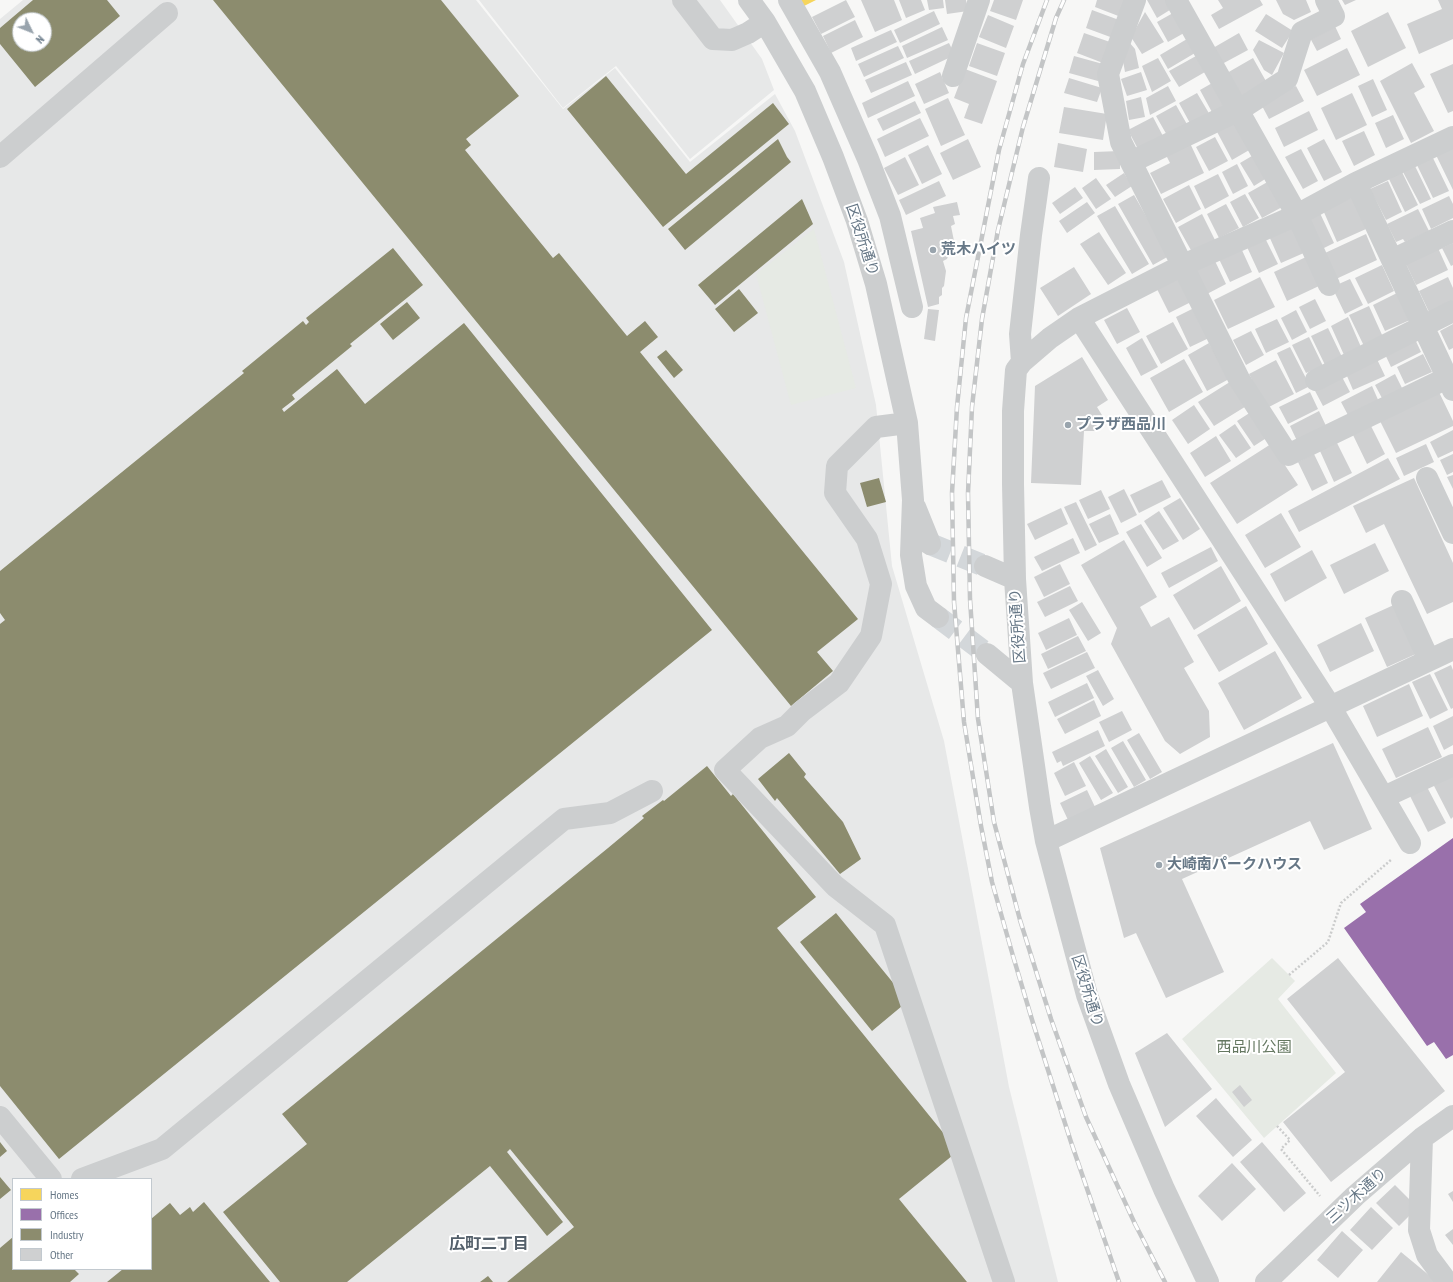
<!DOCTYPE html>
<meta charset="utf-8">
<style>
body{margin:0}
#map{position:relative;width:1453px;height:1282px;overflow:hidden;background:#f7f7f6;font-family:"PT Sans Narrow",sans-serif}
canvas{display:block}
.legend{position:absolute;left:12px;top:1178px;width:140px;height:92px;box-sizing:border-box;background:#fff;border:1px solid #c2c9cf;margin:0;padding:5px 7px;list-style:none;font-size:12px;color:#667786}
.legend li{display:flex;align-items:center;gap:8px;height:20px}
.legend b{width:20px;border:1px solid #c2c9cf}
.north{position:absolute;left:12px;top:12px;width:40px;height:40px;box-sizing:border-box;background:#fff;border:1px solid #c2c9cf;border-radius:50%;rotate:133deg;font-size:11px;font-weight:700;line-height:16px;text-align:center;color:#667786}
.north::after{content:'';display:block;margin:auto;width:14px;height:18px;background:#99a4ad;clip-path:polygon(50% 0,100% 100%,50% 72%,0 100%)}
</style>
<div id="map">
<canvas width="1453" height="1282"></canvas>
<ul class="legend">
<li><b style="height:11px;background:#f6d55c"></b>Homes</li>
<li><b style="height:11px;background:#9970ab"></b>Offices</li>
<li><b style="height:11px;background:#8c8c6e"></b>Industry</li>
<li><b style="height:11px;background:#cfd0d1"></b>Other</li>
</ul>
<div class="north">N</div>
</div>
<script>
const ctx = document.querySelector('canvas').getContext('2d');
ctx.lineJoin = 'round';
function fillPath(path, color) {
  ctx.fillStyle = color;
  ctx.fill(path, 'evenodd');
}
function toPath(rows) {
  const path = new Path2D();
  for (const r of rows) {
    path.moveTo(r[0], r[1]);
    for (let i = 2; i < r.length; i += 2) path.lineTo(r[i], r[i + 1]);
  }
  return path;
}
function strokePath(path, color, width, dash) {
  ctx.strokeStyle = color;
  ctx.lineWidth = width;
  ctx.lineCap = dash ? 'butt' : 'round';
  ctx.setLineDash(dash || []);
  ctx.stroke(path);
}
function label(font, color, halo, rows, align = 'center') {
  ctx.font = font + ' "PT Sans Narrow","Noto Sans JP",sans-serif';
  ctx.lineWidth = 4;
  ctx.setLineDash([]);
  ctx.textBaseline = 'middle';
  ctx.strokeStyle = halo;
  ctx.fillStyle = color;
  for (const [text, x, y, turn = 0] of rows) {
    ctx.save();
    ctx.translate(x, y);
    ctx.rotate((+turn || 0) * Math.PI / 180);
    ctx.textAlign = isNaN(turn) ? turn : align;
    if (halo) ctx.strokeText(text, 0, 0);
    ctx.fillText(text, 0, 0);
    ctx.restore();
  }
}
fillPath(toPath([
 [23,0,476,0,563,109,615,68,690,162,775,94,795,131,844,262,876,405,892,566,944,741,1009,1087,1058,1282,0,1282,0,19],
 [20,20,44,20,44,44,20,44],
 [13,1179,151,1179,151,1269,13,1269],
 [479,0,720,0,762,59,774,90,690,159,616,66,563,108]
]), '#e7e8e8');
fillPath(toPath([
 [814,229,856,388,791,405,756,274],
 [1272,958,1295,981,1278,999,1336,1073,1264,1138,1182,1039]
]), '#e6eae4');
fillPath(toPath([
 [798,0,816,0,802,7]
]), '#f6d55c');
fillPath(toPath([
 [1453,838,1453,1055,1446,1059,1434,1042,1427,1046,1344,928,1366,912,1360,904]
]), '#9970ab');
fillPath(toPath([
 [33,0,107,0,120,16,35,87,0,44,0,28],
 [20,20,44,20,44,44,20,44],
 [213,0,441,0,519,96,466,139,471,145,465,150,553,258,559,253,627,336,645,321,658,337,640,352,858,619,817,652,833,671,791,706],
 [606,76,686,174,773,103,789,124,663,227,567,109],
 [778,139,787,157,791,162,685,250,668,229],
 [802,199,813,224,715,305,698,285],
 [393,248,423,285,350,344,352,346,292,395,295,399,282,409,284,412,337,369,365,404,464,323,712,630,59,1159,0,1086,0,624,5,620,0,613,0,571,244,373,242,371,303,321,306,325,309,322,306,318],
 [739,289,758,313,734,332,715,309],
 [407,302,420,318,393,340,380,324],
 [666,350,683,370,674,378,657,357],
 [879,478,886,502,867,507,860,483],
 [789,753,806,774,804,777,843,822,861,859,840,874,777,798,775,801,758,779],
 [707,766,731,796,733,794,816,897,777,928,958,1151,899,1199,967,1282,507,1282,574,1227,510,1149,507,1152,563,1222,547,1236,490,1166,347,1282,280,1282,223,1212,307,1144,282,1114,608,848,644,818,642,816,663,800,664,801],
 [836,913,908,1001,872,1031,800,942],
 [0,1142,7,1151,0,1157],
 [0,1177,11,1190,0,1199],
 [204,1202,270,1282,107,1282,123,1269,151,1269,151,1219,170,1203,180,1215,190,1207,193,1212],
 [13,1237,13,1269,74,1269,79,1274,70,1282,0,1282,0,1248],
 [488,1276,493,1282,480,1282]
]), '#8c8c6e');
fillPath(toPath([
 [846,0,855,17,821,34,812,17],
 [861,0,894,0,902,20,875,32],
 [899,0,921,0,925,10,906,18],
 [927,0,943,0,944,8,929,10],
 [945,0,966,0,968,11,947,14],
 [994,0,1023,0,1016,20,990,11],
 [1097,0,1127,0,1121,17,1095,7],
 [1147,0,1168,0,1173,8,1157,18],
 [1218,0,1260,0,1263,5,1219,29,1211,15,1223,8],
 [1276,0,1306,0,1311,12,1294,20,1283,14],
 [1342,0,1356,0,1345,5],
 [1438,0,1453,0,1453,39,1419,54,1407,24,1442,9],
 [1092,10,1119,20,1113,38,1086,28],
 [934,11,940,24,900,43,894,30],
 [1145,12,1164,42,1142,54,1131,37],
 [1388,12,1406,48,1368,67,1351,31],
 [1173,13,1184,33,1168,42,1157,22],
 [1266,14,1293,31,1282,48,1255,31],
 [988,15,1014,26,1006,48,979,37],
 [855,20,863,37,831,53,823,36],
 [1334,24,1341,39,1317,51,1309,36],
 [942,27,948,40,907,58,902,46],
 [891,30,897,42,856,61,851,48],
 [1084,33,1110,42,1103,63,1077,53],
 [1239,33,1248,50,1222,64,1213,48],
 [1187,39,1195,53,1168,69,1160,55],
 [1259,40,1284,53,1272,75,1264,70,1253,50],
 [1129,42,1135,49,1139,68,1125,72,1122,55],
 [949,43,955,55,915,74,909,61],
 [977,43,1005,53,997,76,969,66],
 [898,46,904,58,864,77,858,64],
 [1347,48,1360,75,1317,96,1304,70],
 [1074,56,1103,64,1098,81,1069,73],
 [1196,56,1205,72,1179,87,1169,71],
 [1158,58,1171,81,1152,92,1142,66],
 [1253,58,1267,83,1241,98,1227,73],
 [906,62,912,75,871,93,865,80],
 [1412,63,1425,87,1414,93,1434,131,1411,143,1380,81],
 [1453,64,1453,111,1448,113,1430,74],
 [965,69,997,81,982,124,964,118,969,104,954,98],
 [940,72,949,93,924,104,915,84],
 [1141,72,1147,90,1127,96,1121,79],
 [1069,78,1102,88,1097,102,1064,93],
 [1373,79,1387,110,1372,117,1358,86],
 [908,81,915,96,868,118,862,103],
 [1214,82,1227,106,1213,114,1200,90],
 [1168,86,1176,101,1150,115,1146,98],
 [1296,86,1304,101,1269,119,1261,104],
 [1197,93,1210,115,1191,125,1179,103],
 [1352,93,1367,125,1336,140,1321,108],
 [1141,97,1145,117,1129,120,1126,101],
 [948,98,965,135,941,146,925,109],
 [915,101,921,113,883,131,877,119],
 [1176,105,1188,126,1168,137,1156,116],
 [1064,107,1107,114,1103,140,1059,133],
 [1309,111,1318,130,1284,147,1275,128],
 [1393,115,1404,139,1386,148,1375,123],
 [1153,117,1164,138,1139,151,1128,130],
 [920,118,929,136,885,157,877,139],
 [1234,118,1251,149,1232,160,1215,128],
 [1364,131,1375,155,1354,166,1342,141],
 [1215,137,1228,161,1209,171,1196,147],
 [968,139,981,167,953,180,940,153],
 [1324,139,1342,172,1324,181,1307,148],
 [1189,141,1204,173,1161,194,1150,173,1170,163,1165,153],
 [1058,143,1087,149,1083,172,1054,167],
 [928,145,942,174,922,184,908,155],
 [1453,147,1453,190,1436,155],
 [1301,149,1318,181,1303,189,1285,157],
 [1120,151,1120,169,1094,170,1094,152],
 [1257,153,1270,176,1254,186,1240,163],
 [905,157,919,185,898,195,884,168],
 [1433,158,1449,191,1433,198,1417,165],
 [1237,164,1248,186,1233,194,1222,172],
 [1415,166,1431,199,1420,204,1403,172],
 [1402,172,1418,205,1405,212,1389,179],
 [1124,173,1132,186,1115,197,1106,185],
 [1218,174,1229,196,1205,209,1194,186],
 [1096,178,1111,199,1096,209,1082,188],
 [1271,180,1284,206,1262,218,1248,193],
 [939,181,946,196,906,215,899,200],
 [1388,181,1402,212,1386,220,1370,189],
 [1189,185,1201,209,1176,223,1163,199],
 [1075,187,1083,198,1060,214,1052,203],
 [1245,194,1259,218,1243,227,1230,202],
 [1134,195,1169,256,1153,265,1118,204],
 [1449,196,1453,204,1453,218,1431,229,1422,209],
 [1353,197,1366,229,1337,242,1323,210],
 [957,202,960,215,953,216,955,224,951,226,954,241,947,259,943,261,946,271,944,286,942,288,942,295,939,297,939,304,928,307,911,231,923,228,920,218,935,213,933,207],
 [1087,202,1095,213,1067,233,1059,221],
 [1226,204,1239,228,1219,238,1207,214],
 [1115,206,1149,264,1132,274,1097,216],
 [1418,209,1429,231,1405,242,1403,239,1396,242,1387,224],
 [1319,211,1334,243,1320,250,1305,218],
 [1202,214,1215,240,1192,252,1178,227],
 [1293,225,1306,252,1281,263,1269,236],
 [1099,232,1126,273,1108,285,1080,244],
 [1366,234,1377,260,1336,279,1325,253],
 [1265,238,1278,264,1259,273,1247,247],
 [1453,243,1453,265,1451,266,1442,248],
 [1241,248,1252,272,1230,282,1219,259],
 [1438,248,1448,270,1416,285,1406,264],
 [1306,257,1319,286,1287,301,1274,272],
 [1215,261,1226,284,1207,294,1195,270],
 [1382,265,1394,291,1368,304,1355,278],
 [1074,267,1091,294,1058,316,1040,288],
 [1260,277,1275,307,1228,329,1214,300],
 [1448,277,1453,288,1453,300,1429,312,1419,291],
 [1179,278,1191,302,1169,313,1157,289],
 [1350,279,1363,305,1345,314,1332,287],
 [1397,293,1410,320,1385,331,1373,305],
 [1315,299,1326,321,1310,329,1299,307],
 [1369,306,1383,337,1364,346,1349,315],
 [1127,308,1140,332,1117,344,1104,320],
 [1194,308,1209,338,1190,347,1176,317],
 [928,309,939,310,935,341,924,339],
 [1296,310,1307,332,1292,340,1281,318],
 [1348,317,1361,347,1344,355,1331,326],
 [1277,319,1289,342,1266,353,1255,329],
 [1173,322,1188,349,1161,364,1146,336],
 [1453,324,1453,348,1449,350,1440,331],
 [1328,328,1342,357,1325,365,1311,336],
 [1251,331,1264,355,1246,365,1233,340],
 [1309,337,1323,366,1306,373,1292,345],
 [1414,337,1421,352,1391,367,1384,352],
 [1142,338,1158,367,1141,376,1126,348],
 [1209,343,1229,379,1207,391,1188,355],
 [1290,347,1310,386,1296,393,1277,353],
 [1423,354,1432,372,1405,384,1397,367],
 [1375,355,1385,376,1353,390,1344,369],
 [1082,357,1108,400,1097,407,1105,420,1099,431,1084,431,1081,485,1031,483,1035,386],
 [1184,359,1203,392,1169,412,1150,378],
 [1276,360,1294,394,1267,408,1249,374],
 [1395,374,1403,390,1383,400,1375,385],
 [1341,375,1350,392,1323,406,1314,389],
 [1233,380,1248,405,1214,426,1198,402],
 [1372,386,1379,402,1349,417,1341,402],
 [1438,390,1453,421,1453,426,1396,453,1379,419],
 [1310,392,1318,409,1288,424,1279,407],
 [1194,405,1210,429,1188,444,1172,420],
 [1319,411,1327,428,1298,443,1290,426],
 [1251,412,1268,437,1254,446,1237,421],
 [1235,424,1251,448,1236,458,1219,435],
 [1371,426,1385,454,1367,464,1353,435],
 [1453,430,1453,451,1438,458,1430,442],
 [1216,436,1231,461,1205,477,1190,453],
 [1337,443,1352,473,1334,482,1320,451],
 [1271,444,1298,485,1237,524,1210,483],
 [1426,444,1434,462,1404,476,1396,458],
 [1314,454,1328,483,1312,491,1298,462],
 [1453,454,1453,472,1447,475,1440,460],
 [1388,458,1400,479,1299,532,1288,511],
 [1453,475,1453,489,1447,477],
 [1414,478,1453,563,1453,602,1427,614,1384,524,1366,533,1353,506],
 [1162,480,1171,497,1139,513,1130,495],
 [1124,489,1137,515,1121,523,1108,497],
 [1101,490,1110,509,1088,519,1079,500],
 [1180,498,1200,529,1183,540,1163,508],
 [1076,502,1097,545,1085,551,1064,507],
 [1061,508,1068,524,1035,540,1027,524],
 [1159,511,1179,541,1163,550,1144,521],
 [1281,513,1301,547,1265,568,1245,535],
 [1110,514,1119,534,1099,543,1089,524],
 [1141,524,1162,558,1147,567,1126,532],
 [1073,538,1080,553,1042,571,1034,557],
 [1124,540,1157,597,1140,607,1151,627,1169,617,1194,662,1184,668,1209,711,1210,737,1180,754,1165,741,1111,644,1117,628,1081,565],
 [1375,543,1389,571,1344,594,1330,565],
 [1211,547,1218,561,1169,588,1161,573],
 [1312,550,1327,578,1285,602,1270,574],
 [1060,564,1070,584,1044,597,1034,577],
 [1221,566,1241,601,1194,630,1173,595],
 [1070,586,1078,601,1045,617,1037,602],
 [1082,602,1101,633,1088,641,1069,610],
 [1396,604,1418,653,1387,667,1365,618],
 [1246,606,1268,644,1219,672,1197,635],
 [1069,618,1077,635,1046,650,1038,633],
 [1361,623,1374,651,1330,672,1317,645],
 [1078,636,1086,651,1048,669,1041,654],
 [1275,651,1302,698,1244,730,1218,683],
 [1087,652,1095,668,1051,689,1043,673],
 [1451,665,1453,670,1453,708,1451,709,1434,673],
 [1098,670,1114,699,1103,706,1086,676],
 [1430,674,1448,710,1430,719,1412,682],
 [1087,683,1094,698,1055,717,1048,702],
 [1409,684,1423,716,1377,737,1363,706],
 [1094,700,1101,716,1065,734,1057,719],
 [1122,711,1132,730,1109,742,1099,722],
 [1453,716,1453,745,1444,750,1433,726],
 [1428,727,1442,757,1396,778,1382,749],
 [1098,730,1105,746,1063,766,1061,761,1057,763,1052,752],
 [1139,733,1162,772,1150,779,1127,740],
 [1123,741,1146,780,1134,787,1111,748],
 [1333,743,1372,829,1324,850,1310,821,1182,879,1224,972,1166,998,1136,933,1124,938,1100,848],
 [1106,749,1128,787,1118,793,1095,756],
 [1090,756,1113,793,1101,800,1079,763],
 [1074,762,1086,786,1065,796,1054,773],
 [1453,773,1453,817,1451,819,1433,784],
 [1427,787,1446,823,1428,832,1410,796],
 [1087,790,1095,807,1068,820,1060,803],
 [1338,958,1445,1091,1331,1182,1283,1122,1345,1072,1287,999],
 [1167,1033,1212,1089,1165,1127,1135,1053],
 [1240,1085,1252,1100,1244,1107,1232,1092],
 [1216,1098,1252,1140,1233,1157,1196,1116],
 [1262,1142,1306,1193,1284,1212,1240,1162],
 [1232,1163,1256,1189,1222,1221,1198,1196],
 [1395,1185,1412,1202,1410,1215,1399,1226,1376,1203],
 [1453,1191,1453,1202,1448,1194],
 [1371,1207,1393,1228,1372,1250,1350,1230],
 [1453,1229,1453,1245,1445,1235],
 [1342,1231,1363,1250,1338,1278,1317,1260],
 [1401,1252,1436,1281,1435,1282,1377,1282]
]), '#cfd0d1');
strokePath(toPath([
 [930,544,985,566],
 [938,617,987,654]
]), '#d3d7da', 22, [22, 11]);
strokePath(toPath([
 [1289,975,1328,942,1341,903,1392,859],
 [1277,1126,1290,1140,1281,1149,1320,1196]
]), '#cbcccc', 2.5, [2, 2]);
strokePath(toPath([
 [683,0,713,39,732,40,748,33,765,22],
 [749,0,765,22,805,91,833,157,857,221,876,284,907,423,913,500,911,555,916,586,926,608,938,617],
 [789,0,830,72,868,159,890,216,912,307],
 [1135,0,1108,74,1121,142,1239,379,1288,455,1447,378],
 [1176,0,1297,215,1329,285],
 [953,76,979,0],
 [0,157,167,13],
 [1131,162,1239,110,1287,79,1302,32,1334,16,1326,0],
 [1356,183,1453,390],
 [1392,260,1453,231],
 [1079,318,1330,706,1410,843],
 [1022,362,1020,334,1031,235,1039,178],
 [1316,380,1453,311],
 [907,423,876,427,837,466,835,493,867,539,881,584,871,636,839,683,802,711,787,726,760,738,725,770,835,886,885,925,1004,1282],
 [1427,478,1453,533],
 [915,507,930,544],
 [985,566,1015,579],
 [1402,601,1429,660],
 [987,654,1022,683],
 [1384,797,1453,765],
 [1046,841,1453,649],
 [0,1117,51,1179],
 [1422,1138,1419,1230,1427,1255,1447,1282],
 [82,1179,162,1149,564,819,610,813,652,791],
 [1208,1282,1164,1189,1119,1084,1087,995,1046,841,1040,807,1022,683,1015,579,1013,484,1013,411,1016,370,1022,362,1050,338,1079,318,1183,265,1297,215,1356,183,1453,137],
 [1266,1282,1355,1196,1422,1138,1453,1116]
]), '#cccecf', 22);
const rail = toPath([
 [1047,0,1023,64,999,150,966,318,957,407,952,493,954,602,964,722,981,826,992,882,1013,956,1033,1023,1071,1142,1119,1282],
 [1064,0,1056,18,1023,127,998,230,982,319,972,407,968,493,970,599,978,719,994,822,1020,920,1051,1019,1086,1117,1135,1224,1165,1282]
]);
strokePath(rail, '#c3c5c6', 4.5);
strokePath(rail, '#fff', 3, [9]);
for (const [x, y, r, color] of [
 [933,250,4,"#99a4ad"],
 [1068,425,4,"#99a4ad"],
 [1159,865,4,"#99a4ad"]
]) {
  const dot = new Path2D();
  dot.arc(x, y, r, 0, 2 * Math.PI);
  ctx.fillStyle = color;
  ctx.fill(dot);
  strokePath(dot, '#fff', 1.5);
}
label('15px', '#667786', '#fff', [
 ["区役所通り",862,240,72],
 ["区役所通り",1018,626,-94],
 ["区役所通り",1087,991,73],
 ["三ツ木通り",1357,1196,-42]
]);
label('bold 15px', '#667786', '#fff', [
 ["荒木ハイツ",941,250],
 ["プラザ西品川",1076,425],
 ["大崎南パークハウス",1167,865]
], 'left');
label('15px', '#657861', '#fff', [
 ["西品川公園",1254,1048]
]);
label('bold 16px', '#54606b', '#fff', [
 ["広町二丁目",489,1244]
]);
</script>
